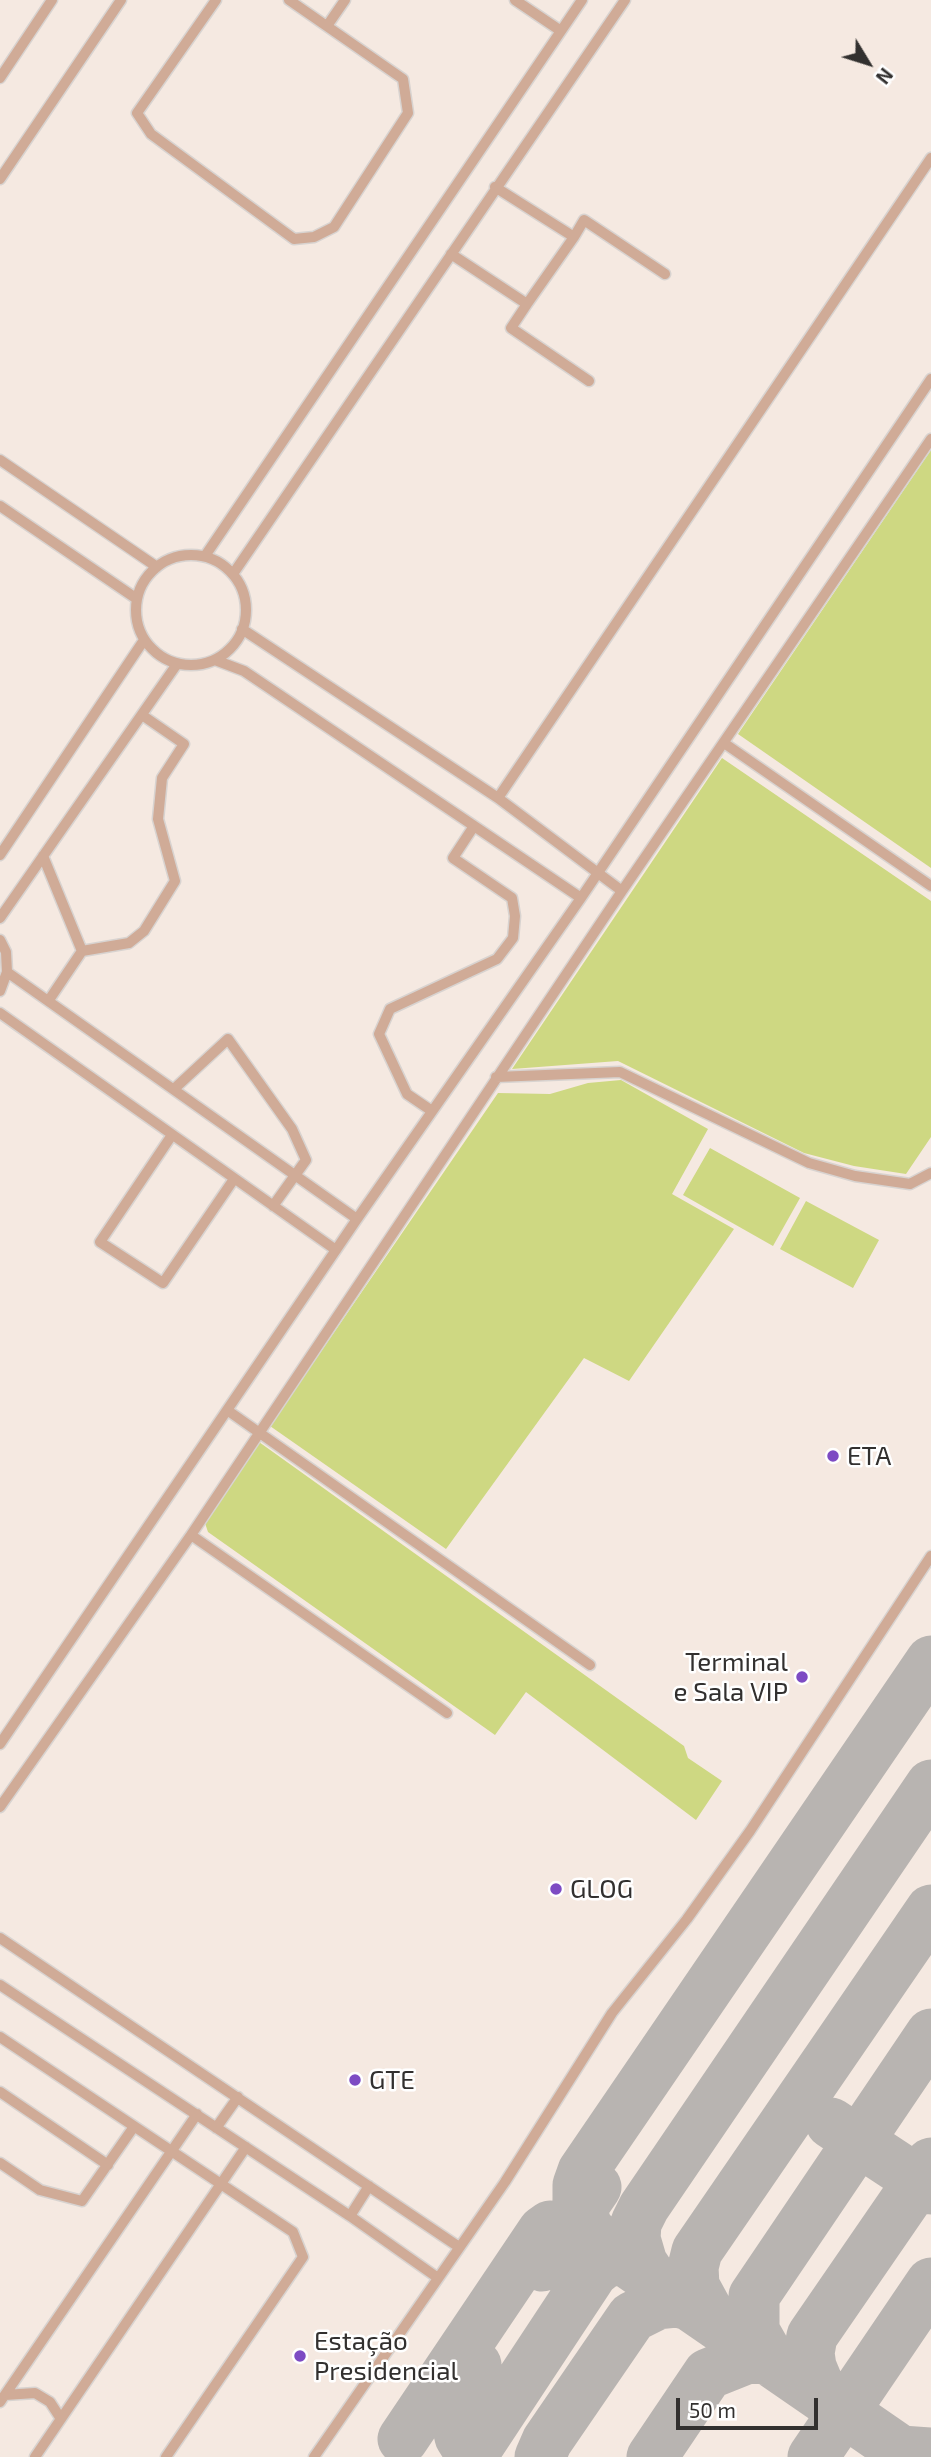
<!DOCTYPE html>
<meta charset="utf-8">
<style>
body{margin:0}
#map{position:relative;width:931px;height:2457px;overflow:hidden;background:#fcf7f3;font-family:"Exo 2",sans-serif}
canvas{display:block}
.north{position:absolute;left:833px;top:28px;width:70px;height:70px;-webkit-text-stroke:5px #fff;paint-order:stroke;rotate:128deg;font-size:19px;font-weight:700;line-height:28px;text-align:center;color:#32302f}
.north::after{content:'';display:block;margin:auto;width:24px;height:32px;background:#32302f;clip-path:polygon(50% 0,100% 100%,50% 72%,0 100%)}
.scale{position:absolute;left:676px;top:2398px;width:142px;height:32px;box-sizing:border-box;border:4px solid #32302f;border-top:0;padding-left:9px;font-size:21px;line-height:24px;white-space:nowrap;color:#32302f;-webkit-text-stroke:5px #fff;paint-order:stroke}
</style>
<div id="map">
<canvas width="931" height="2457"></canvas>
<div class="north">N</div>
<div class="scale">50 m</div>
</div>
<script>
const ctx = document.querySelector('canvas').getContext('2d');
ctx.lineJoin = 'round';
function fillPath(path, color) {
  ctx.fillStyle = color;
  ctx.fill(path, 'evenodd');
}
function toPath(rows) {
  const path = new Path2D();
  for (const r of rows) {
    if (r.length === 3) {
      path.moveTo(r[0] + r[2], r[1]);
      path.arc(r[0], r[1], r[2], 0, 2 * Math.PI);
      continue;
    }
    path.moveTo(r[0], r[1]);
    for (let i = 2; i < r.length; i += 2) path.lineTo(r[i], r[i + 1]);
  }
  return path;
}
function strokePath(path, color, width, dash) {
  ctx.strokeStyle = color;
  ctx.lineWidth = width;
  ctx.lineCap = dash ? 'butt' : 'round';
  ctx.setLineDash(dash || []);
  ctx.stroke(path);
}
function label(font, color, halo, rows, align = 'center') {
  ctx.font = font + ' "Exo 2",sans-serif';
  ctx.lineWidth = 5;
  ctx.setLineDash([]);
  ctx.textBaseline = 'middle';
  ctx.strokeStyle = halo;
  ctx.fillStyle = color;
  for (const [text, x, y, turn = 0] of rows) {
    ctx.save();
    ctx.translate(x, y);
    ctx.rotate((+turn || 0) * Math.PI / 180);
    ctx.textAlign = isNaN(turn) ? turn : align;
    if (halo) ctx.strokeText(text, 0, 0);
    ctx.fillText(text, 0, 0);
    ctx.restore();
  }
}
fillPath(toPath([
 [0,0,931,0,931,2457,0,2457]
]), '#f5e9e1');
fillPath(toPath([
 [931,450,931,868,738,734],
 [722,758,931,901,931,1137,906,1174,854,1166,804,1153,618,1061,512,1069],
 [621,1080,708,1129,672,1194,734,1229,629,1381,584,1358,446,1549,270,1426,498,1093,550,1094,588,1083],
 [710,1148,800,1198,773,1246,683,1195],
 [806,1201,879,1240,853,1288,780,1249],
 [259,1442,684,1746,688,1758,722,1781,696,1820,526,1692,495,1735,208,1532,204,1520]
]), '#ced882');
strokePath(toPath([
 [931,1661,583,2171,578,2185,578,2203,588,2229,608,2249,901,2451,931,2453],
 [831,2123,931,2189],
 [542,2266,596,2187],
 [652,2278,642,2263,635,2239,636,2223,644,2207,931,1785],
 [712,2319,694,2286,693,2267,697,2251,931,1910],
 [823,2396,811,2367,809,2353,812,2336,931,2163],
 [403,2439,543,2231,550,2226],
 [472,2456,460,2437,454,2410,460,2388,476,2365],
 [471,2457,593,2272,607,2261,625,2260],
 [540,2457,547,2441,632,2317,658,2304,678,2302,693,2306],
 [652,2457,708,2374,748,2358,770,2359,754,2331,754,2296,931,2034],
 [813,2457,931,2283]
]), '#b8b4b1', 51);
const service = toPath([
 [216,0,137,113,151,134,294,239,314,237,334,227,408,113,403,79,289,0],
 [515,0,561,31],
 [327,26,345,0],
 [0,78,52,0],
 [0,179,121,0],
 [574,237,584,220,665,274],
 [451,254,527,304,574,237,495,187],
 [527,304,511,328,589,381],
 [0,460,157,567],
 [0,506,137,599],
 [191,610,55],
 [205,556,582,0],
 [233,574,625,0],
 [242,629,498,798,622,891],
 [215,660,244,671,581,898],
 [724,743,931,886],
 [498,798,931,158],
 [0,855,144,640],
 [43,856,82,951],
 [0,918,177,664],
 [0,940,6,952,7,972,0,991],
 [7,972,357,1219],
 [49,1000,82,951,129,943,144,931,175,881,158,819,162,778,184,744,142,715],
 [0,1013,336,1250],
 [496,1077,620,1072,809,1163,855,1176,910,1184,931,1173],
 [174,1089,228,1039,292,1129,306,1160,273,1206],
 [432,1111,407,1094,379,1034,390,1009,497,959,513,938,515,916,512,898,453,858,474,826],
 [172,1135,100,1242,163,1283,234,1179],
 [227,1410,590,1665],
 [191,1535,447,1713],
 [0,1744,357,1219,581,898,931,379],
 [0,1807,191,1535,622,891,931,439],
 [0,1938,459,2247],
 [0,1985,350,2216,438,2278],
 [0,2037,293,2232,303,2257,166,2457],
 [0,2092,108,2165],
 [216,2128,238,2097],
 [0,2163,40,2190,82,2201,133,2128],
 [350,2216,369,2186],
 [5,2395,35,2393,50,2402,61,2419],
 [0,2402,197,2114],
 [35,2457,246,2147],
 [314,2457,505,2182,612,2013,687,1919,750,1831,931,1556]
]);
strokePath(service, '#d8d3d0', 13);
strokePath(service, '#d0ab97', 10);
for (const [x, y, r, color] of [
 [833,1456,7,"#7d4bc3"],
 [802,1677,7,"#7d4bc3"],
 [556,1889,7,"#7d4bc3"],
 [355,2080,7,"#7d4bc3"],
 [300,2356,7,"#7d4bc3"]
]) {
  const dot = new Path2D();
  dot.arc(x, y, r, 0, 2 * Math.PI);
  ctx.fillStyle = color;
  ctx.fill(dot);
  strokePath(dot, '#fff', 2.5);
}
label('26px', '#32302f', '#fff', [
 ["ETA",847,1456],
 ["Terminal",788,1662,"right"],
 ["e Sala VIP",788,1692,"right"],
 ["GLOG",570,1889],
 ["GTE",369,2080],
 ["Estação",314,2341],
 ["Presidencial",314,2371]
], 'left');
</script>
